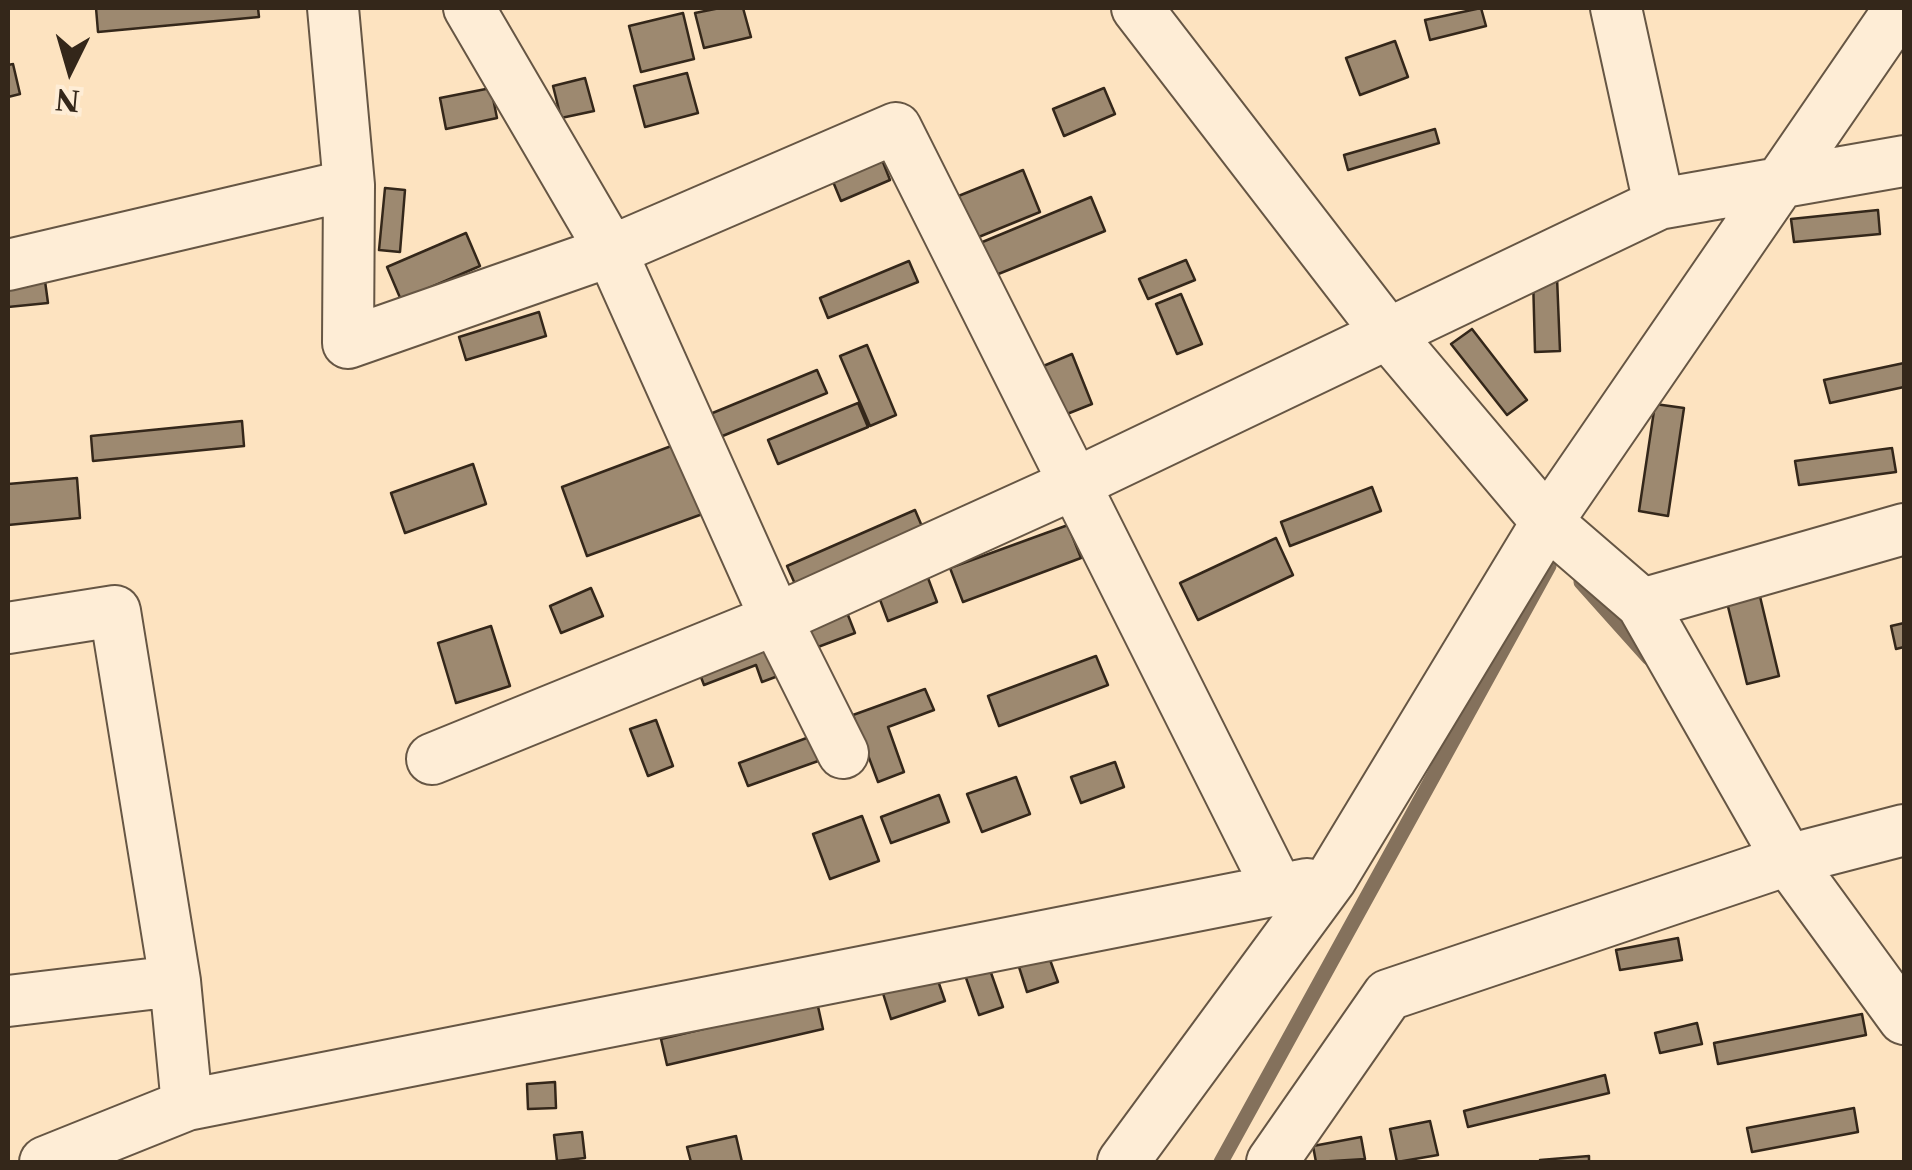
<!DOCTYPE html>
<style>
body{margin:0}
#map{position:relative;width:1912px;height:1170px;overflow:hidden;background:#fde3c0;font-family:"Libre Caslon Text",serif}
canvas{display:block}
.frame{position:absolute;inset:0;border:10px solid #34271a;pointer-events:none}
.north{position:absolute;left:20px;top:20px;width:100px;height:100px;-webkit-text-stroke:8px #feedd6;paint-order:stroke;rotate:185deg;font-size:28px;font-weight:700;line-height:40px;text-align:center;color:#34271a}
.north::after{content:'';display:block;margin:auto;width:35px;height:45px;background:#34271a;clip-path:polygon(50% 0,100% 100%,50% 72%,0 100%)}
</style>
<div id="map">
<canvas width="1912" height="1170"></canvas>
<div class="frame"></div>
<div class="north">N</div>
</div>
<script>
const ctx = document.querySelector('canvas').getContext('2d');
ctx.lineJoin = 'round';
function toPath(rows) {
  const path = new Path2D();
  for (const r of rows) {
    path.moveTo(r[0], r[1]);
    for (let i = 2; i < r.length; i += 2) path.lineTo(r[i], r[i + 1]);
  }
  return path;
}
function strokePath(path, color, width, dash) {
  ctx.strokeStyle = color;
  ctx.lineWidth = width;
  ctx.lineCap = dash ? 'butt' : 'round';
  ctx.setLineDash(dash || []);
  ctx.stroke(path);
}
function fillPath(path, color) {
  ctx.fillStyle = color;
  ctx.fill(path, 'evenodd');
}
strokePath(toPath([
 [1581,582,1649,658],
 [1221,1162,1549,566]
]), '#84715c', 15);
const building = toPath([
 [96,8,258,8,259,17,98,32,96,8],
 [720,8,743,8,751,37,704,48,695,13,720,8],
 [1481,8,1486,26,1430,40,1425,20,1481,8],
 [683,13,694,59,641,72,629,26,683,13],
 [1395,41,1408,77,1360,95,1346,58,1395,41],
 [13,64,20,94,8,97,8,65,13,64],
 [687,73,698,113,645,127,634,86,687,73],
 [585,78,594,111,561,118,553,86,585,78],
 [491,88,497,118,446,129,440,98,491,88],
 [1104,88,1115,114,1064,136,1053,109,1104,88],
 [1435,129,1439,143,1348,170,1344,155,1435,129],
 [879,152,890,180,841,201,829,172,879,152],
 [1023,170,1040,212,964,243,946,201,1023,170],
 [385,188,405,190,400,252,379,250,385,188],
 [1091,197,1105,231,981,281,968,248,1091,197],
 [1878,210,1880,234,1794,242,1791,219,1878,210],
 [466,233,480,266,401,300,387,267,466,233],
 [1186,260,1195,280,1148,299,1139,279,1186,260],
 [909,261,918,282,828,318,820,298,909,261],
 [1533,277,1557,277,1560,351,1535,352,1533,277],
 [45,281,48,303,8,307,8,285,45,281],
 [1181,294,1202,344,1177,354,1156,304,1181,294],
 [539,312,546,336,466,360,459,337,539,312],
 [1472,329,1527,400,1507,415,1451,344,1472,329],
 [867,345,896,415,870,426,840,356,867,345],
 [1072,354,1092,404,1062,416,1041,367,1072,354],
 [1904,363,1904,387,1830,403,1824,380,1904,363],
 [817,370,827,393,708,442,698,419,817,370],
 [858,403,868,427,778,464,768,440,858,403],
 [1655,404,1684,408,1668,516,1639,511,1655,404],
 [242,421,244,446,93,461,91,436,242,421],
 [682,442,708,512,587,556,562,487,682,442],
 [1892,448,1896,472,1799,485,1795,461,1892,448],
 [473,464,486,504,405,533,391,493,473,464],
 [77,478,80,518,8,525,8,484,77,478],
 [1372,487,1381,511,1290,546,1281,522,1372,487],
 [915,510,927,538,799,593,787,566,915,510],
 [1068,525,1081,558,963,602,950,568,1068,525],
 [1276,538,1293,575,1198,620,1180,583,1276,538],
 [1752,563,1779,676,1747,684,1719,570,1752,563],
 [925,570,937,602,888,621,876,589,925,570],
 [591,588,603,616,561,633,550,606,591,588],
 [844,605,855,633,810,650,799,622,844,605],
 [1904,623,1904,647,1896,649,1891,626,1904,623],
 [491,626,510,686,456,703,438,643,491,626],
 [770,630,786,673,762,682,756,665,704,685,694,659,770,630],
 [1096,656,1108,685,999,726,988,696,1096,656],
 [925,689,934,710,888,727,904,772,878,782,853,715,925,689],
 [656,720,673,766,648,776,630,729,656,720],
 [812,736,821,760,748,786,739,763,812,736],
 [1115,762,1124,787,1081,803,1071,777,1115,762],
 [1016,777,1030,814,982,832,967,794,1016,777],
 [939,795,949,822,891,843,881,817,939,795],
 [862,816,879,861,830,879,813,834,862,816],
 [1678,938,1682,960,1620,970,1616,950,1678,938],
 [1049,957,1058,982,1027,992,1019,967,1049,957],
 [989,967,1003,1007,979,1015,965,975,989,967],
 [934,969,945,1001,891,1019,881,987,934,969],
 [817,1002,823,1029,667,1065,661,1039,817,1002],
 [1862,1014,1866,1035,1718,1064,1714,1043,1862,1014],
 [1697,1023,1702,1044,1660,1053,1655,1033,1697,1023],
 [1605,1075,1609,1093,1468,1127,1464,1111,1605,1075],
 [555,1082,556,1108,528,1109,527,1084,555,1082],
 [1854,1108,1858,1132,1752,1152,1747,1128,1854,1108],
 [1430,1121,1438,1155,1397,1162,1390,1129,1430,1121],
 [582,1132,585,1158,557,1161,554,1135,582,1132],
 [736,1136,742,1162,691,1162,687,1147,736,1136],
 [1361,1137,1365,1159,1316,1162,1313,1146,1361,1137],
 [1589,1156,1589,1162,1540,1162,1540,1160,1589,1156]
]);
fillPath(building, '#9d8970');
strokePath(building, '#34271a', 2.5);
const street = toPath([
 [333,8,349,185,348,343,611,251,896,128,1278,889],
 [469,8,611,251,776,619,843,753],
 [1137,8,1389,335,1547,522,1642,604,1788,860,1904,1019],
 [1616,8,1659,204],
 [8,265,349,185],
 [1642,604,1904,529],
 [8,628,115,611,175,981,187,1105],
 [432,759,776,619,1076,483,1659,204,1904,161],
 [8,1001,175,981],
 [45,1162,187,1105,1307,884],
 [1123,1162,1331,879,1547,522,1900,8],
 [1272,1162,1388,995,1788,860,1904,830]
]);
strokePath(street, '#665644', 54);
strokePath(street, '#feedd6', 50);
</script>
